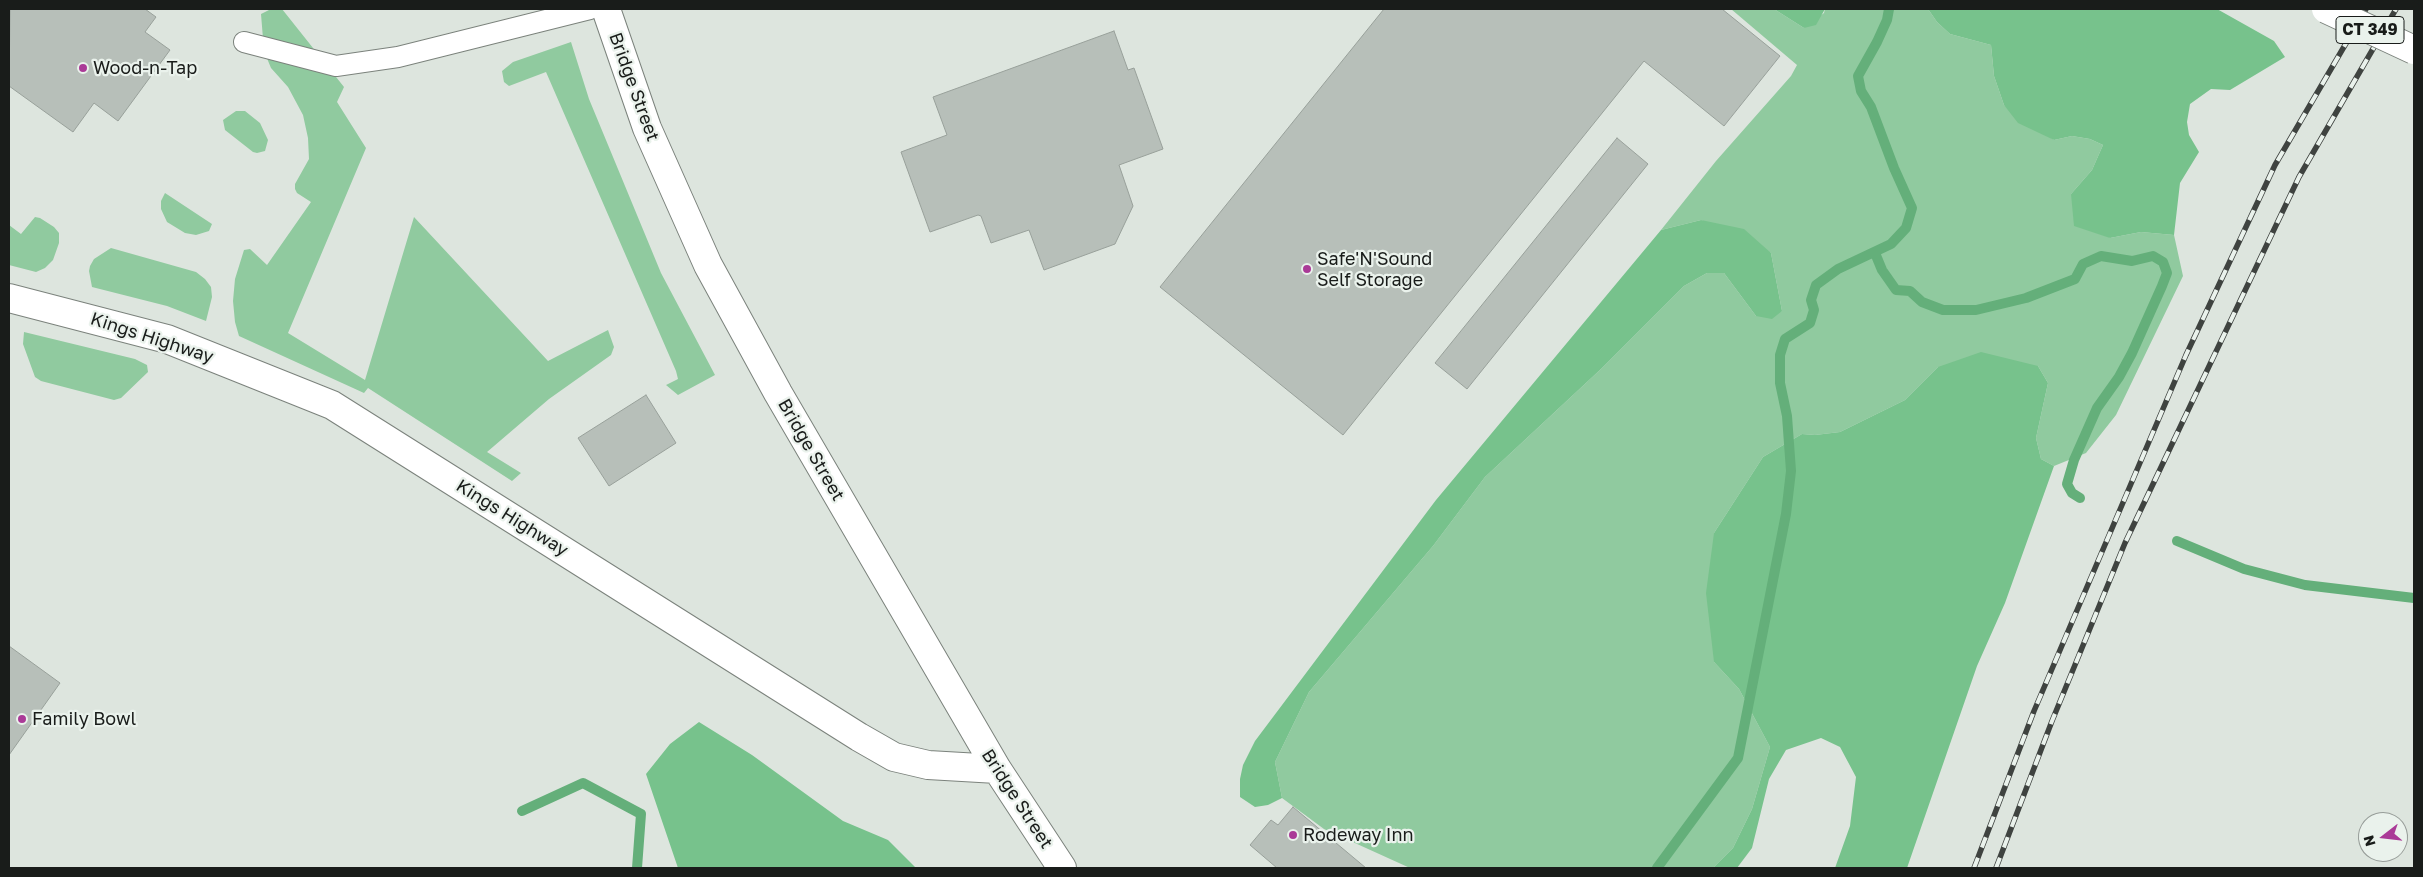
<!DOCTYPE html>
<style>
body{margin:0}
#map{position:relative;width:2423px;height:877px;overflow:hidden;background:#dde5de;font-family:"Golos Text",sans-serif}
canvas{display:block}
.frame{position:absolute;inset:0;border:10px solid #191c1a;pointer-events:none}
.north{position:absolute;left:2358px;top:812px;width:50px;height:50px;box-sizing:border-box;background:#eaf2ec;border:1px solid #969c98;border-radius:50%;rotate:254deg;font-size:14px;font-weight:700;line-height:20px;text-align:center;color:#191c1a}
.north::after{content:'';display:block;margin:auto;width:18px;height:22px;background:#aa3a97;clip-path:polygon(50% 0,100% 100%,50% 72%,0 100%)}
</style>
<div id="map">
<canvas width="2423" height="877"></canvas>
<div class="frame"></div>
<div class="north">N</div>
</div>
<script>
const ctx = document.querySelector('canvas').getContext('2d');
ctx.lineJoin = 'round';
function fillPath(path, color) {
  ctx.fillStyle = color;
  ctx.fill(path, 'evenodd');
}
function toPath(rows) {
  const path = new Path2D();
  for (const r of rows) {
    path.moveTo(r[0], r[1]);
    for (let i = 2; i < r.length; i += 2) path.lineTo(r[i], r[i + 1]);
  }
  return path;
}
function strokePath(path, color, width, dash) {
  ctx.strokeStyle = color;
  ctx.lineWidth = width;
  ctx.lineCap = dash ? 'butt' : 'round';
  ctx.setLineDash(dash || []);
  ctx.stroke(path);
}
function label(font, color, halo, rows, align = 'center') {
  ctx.font = font + ' "Golos Text",sans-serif';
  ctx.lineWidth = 4.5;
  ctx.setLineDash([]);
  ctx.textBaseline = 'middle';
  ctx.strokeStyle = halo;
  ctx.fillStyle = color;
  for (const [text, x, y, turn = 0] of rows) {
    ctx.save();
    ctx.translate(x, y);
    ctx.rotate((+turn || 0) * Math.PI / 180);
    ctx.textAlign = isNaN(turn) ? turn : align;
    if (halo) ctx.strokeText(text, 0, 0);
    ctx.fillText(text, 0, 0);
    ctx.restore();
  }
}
fillPath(toPath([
 [271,9,282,9,344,87,337,102,366,148,288,333,365,380,414,217,548,361,608,330,614,347,611,355,549,399,487,452,521,473,512,481,368,388,364,393,239,336,235,322,233,301,235,279,244,250,250,249,267,265,311,202,297,193,295,189,295,184,309,159,308,138,303,115,288,87,271,68,264,51,261,14],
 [1731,9,1774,9,1804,28,1824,13,1825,9,1928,9,1937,22,1950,34,1991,45,1994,76,2004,105,2054,140,2072,136,2090,139,2103,145,2092,170,2071,194,2110,238,2141,232,2174,235,2183,276,2116,415,2086,453,2054,466,2041,459,2036,438,2048,383,2038,366,1938,367,1905,400,1840,432,1815,435,1802,434,1763,457,1714,533,1714,662,1739,689,1770,747,1752,809,1733,848,1713,868,1410,868,1324,829,1282,798,1275,762,1309,692,1433,546,1485,477,1601,369,1684,286,1707,273,1724,273,1756,316,1782,311,1771,253,1701,220,1661,230,1716,161,1791,76,1797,65],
 [571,42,589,99,661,273,715,375,678,395,666,385,678,379,676,371,546,72,509,86,504,82,502,71,513,62],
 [236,111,245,111,260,123,268,140,265,151,257,153,253,152,225,130,223,120],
 [165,193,212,224,209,231,196,235,185,233,167,222,161,209,161,201],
 [35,217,40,218,54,227,59,233,59,243,53,260,45,268,36,272,9,265,9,225,21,234],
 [111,248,196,272,205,279,211,287,212,297,206,321,167,306,92,287,89,271,90,266,94,259],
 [24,332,135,359,147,365,148,372,121,398,114,400,41,381,35,377,23,344]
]), '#90ca9f');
fillPath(toPath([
 [1774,9,1825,9,1816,25,1804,28],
 [1928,9,2217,9,2274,41,2285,57,2230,90,2211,89,2190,104,2187,122,2189,135,2199,152,2180,183,2174,235,2141,232,2110,238,2074,226,2071,194,2092,170,2103,145,2090,139,2072,136,2054,140,2018,123,2004,105,1994,76,1991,45,1950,34,1937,22],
 [1701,220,1744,229,1771,253,1782,311,1772,319,1756,316,1724,273,1707,273,1684,286,1601,369,1485,477,1433,546,1309,692,1275,762,1282,798,1268,805,1255,807,1240,797,1240,779,1243,765,1255,741,1436,500,1661,230],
 [1981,352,2038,366,2048,383,2036,438,2041,459,2054,466,2005,603,1977,666,1907,868,1835,868,1850,826,1856,777,1840,747,1821,738,1786,750,1769,779,1752,848,1737,868,1713,868,1733,848,1752,809,1770,747,1739,689,1714,662,1706,593,1714,533,1763,457,1802,434,1815,435,1840,432,1905,400,1938,367],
 [699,722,752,755,843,821,888,840,916,868,678,868,646,774,670,744]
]), '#77c28c');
strokePath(toPath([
 [1875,253,1882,270,1896,290,1910,291,1922,302,1943,310,1976,310,2026,298,2075,279,2083,264,2101,256,2132,261,2153,256,2163,262,2167,273,2162,286,2132,353,2119,377,2097,408,2074,460,2067,484,2072,493,2080,498],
 [2177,541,2244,569,2305,585,2414,598],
 [522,811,583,783,641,814,637,868],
 [1657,868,1738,758,1786,514,1791,471,1787,416,1780,383,1780,355,1785,339,1810,323,1814,310,1811,300,1816,285,1838,269,1891,244,1906,228,1912,208,1894,168,1871,107,1861,91,1858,76,1877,42,1887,20,1889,9]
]), '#64af7a', 10);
const building = toPath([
 [10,9,145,9,156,17,145,32,170,50,118,121,94,103,73,132,9,86,10,9],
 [1384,9,1722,9,1780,56,1724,126,1644,61,1343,435,1160,287,1384,9],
 [1114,31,1128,70,1134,68,1163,149,1119,165,1133,206,1115,244,1044,270,1029,230,991,243,981,216,978,215,930,232,901,152,947,135,933,97,1114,31],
 [1617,138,1648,164,1467,389,1435,363,1617,138],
 [646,395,676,443,609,486,578,438,646,395],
 [9,646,60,683,9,755,9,646],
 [1293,807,1366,868,1277,868,1250,845,1271,820,1278,825,1293,807]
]);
fillPath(building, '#b7bfb9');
strokePath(building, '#98a09a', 1);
const service = toPath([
 [244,42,336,66,398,57,590,9]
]);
const secondary = toPath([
 [606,9,647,128,708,265,778,393,997,769,1062,868],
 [9,298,167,339,332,405,859,737,894,757,928,765,997,769]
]);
strokePath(service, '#7b827c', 22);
strokePath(secondary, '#7b827c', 30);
strokePath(service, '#fff', 20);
strokePath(secondary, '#fff', 28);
const rail = toPath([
 [1974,868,2034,711,2186,355,2275,165,2366,9],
 [1996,868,2052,721,2125,543,2299,177,2396,9]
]);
strokePath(rail, '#3f4340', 5.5);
strokePath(rail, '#eaf2ec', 4, [11]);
const motorwayBridge = toPath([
 [2326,9,2414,50]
]);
strokePath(motorwayBridge, '#7b827c', 30, []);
strokePath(motorwayBridge, '#fff', 28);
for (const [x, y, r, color] of [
 [83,68,5,"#aa3a97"],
 [1307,269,5,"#aa3a97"],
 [22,719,5,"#aa3a97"],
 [1293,835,5,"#aa3a97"]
]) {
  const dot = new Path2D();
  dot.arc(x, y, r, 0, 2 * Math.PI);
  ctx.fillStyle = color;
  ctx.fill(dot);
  strokePath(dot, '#eaf2ec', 2);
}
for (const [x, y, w] of [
 [2370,30,68]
]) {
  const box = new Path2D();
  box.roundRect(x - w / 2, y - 13.5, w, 27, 4);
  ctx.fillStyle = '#eaf2ec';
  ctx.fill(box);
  strokePath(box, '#191c1a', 1);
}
label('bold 16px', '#191c1a', null, [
 ["CT 349",2370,30]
]);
label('18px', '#191c1a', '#eaf2ec', [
 ["Wood-n-Tap",93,68],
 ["Safe'N'Sound",1317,259],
 ["Self Storage",1317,280],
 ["Family Bowl",32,719],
 ["Rodeway Inn",1303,835]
], 'left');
label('18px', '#191c1a', '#eaf2ec', [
 ["Bridge Street",634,87,70],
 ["Kings Highway",152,338,18],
 ["Bridge Street",811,450,60],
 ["Kings Highway",512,518,32],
 ["Bridge Street",1017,799,57]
]);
</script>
